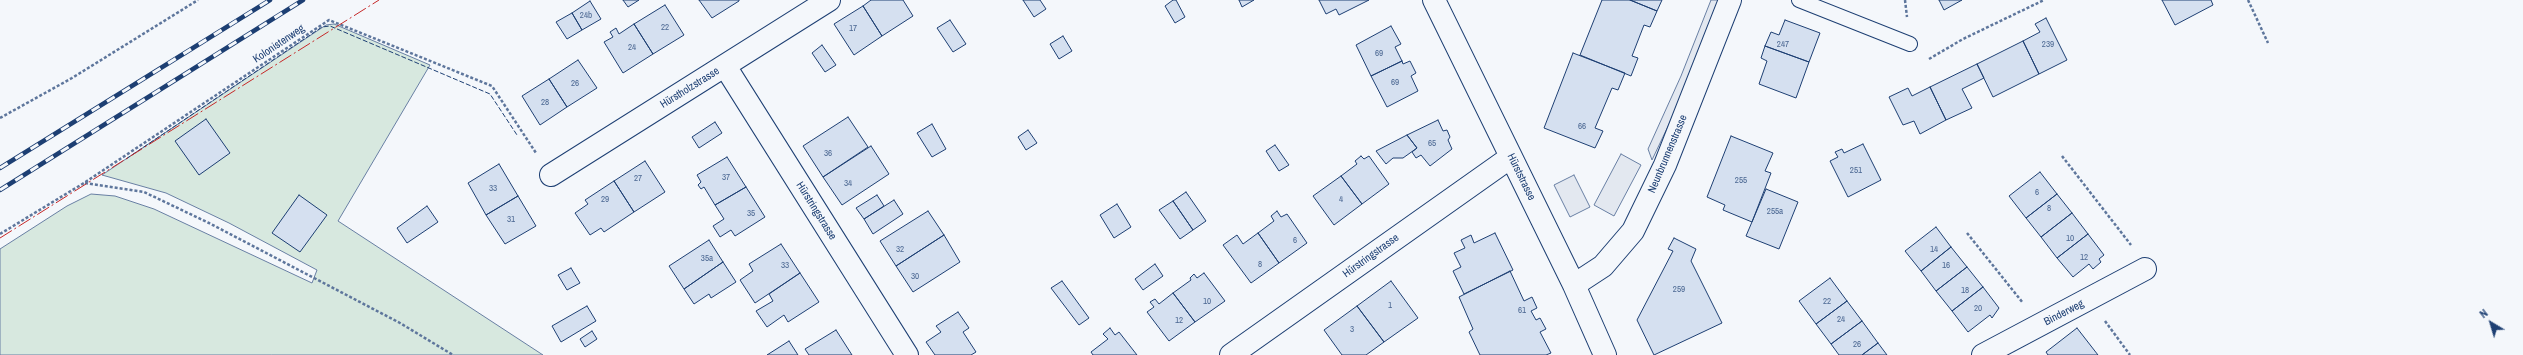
<!DOCTYPE html>
<meta charset="utf-8">
<style>
body{margin:0}
#map{position:relative;width:2523px;height:355px;overflow:hidden;background:#f4f7fb;font-family:"Archivo Narrow",sans-serif}
canvas{display:block}
.north{position:absolute;left:2471px;top:303px;width:40px;height:40px;-webkit-text-stroke:3px #f4f7fb;paint-order:stroke;rotate:322deg;font-size:11px;font-weight:700;line-height:16px;text-align:center;color:#1d3f73}
.north::after{content:'';display:block;margin:auto;width:14px;height:18px;background:#1d3f73;clip-path:polygon(50% 0,100% 100%,50% 72%,0 100%)}
</style>
<div id="map">
<canvas width="2523" height="355"></canvas>
<div class="north">N</div>
</div>
<script>
const ctx = document.querySelector('canvas').getContext('2d');
ctx.lineJoin = 'round';
function fillPath(path, color) {
  ctx.fillStyle = color;
  ctx.fill(path, 'evenodd');
}
function toPath(rows) {
  const path = new Path2D();
  for (const r of rows) {
    path.moveTo(r[0], r[1]);
    for (let i = 2; i < r.length; i += 2) path.lineTo(r[i], r[i + 1]);
  }
  return path;
}
function strokePath(path, color, width, dash) {
  ctx.strokeStyle = color;
  ctx.lineWidth = width;
  ctx.lineCap = dash ? 'butt' : 'round';
  ctx.setLineDash(dash || []);
  ctx.stroke(path);
}
function label(font, color, halo, rows, align = 'center') {
  ctx.font = font + ' "Archivo Narrow",sans-serif';
  ctx.lineWidth = 3;
  ctx.setLineDash([]);
  ctx.textBaseline = 'middle';
  ctx.strokeStyle = halo;
  ctx.fillStyle = color;
  for (const [text, x, y, turn = 0] of rows) {
    ctx.save();
    ctx.translate(x, y);
    ctx.rotate((+turn || 0) * Math.PI / 180);
    ctx.textAlign = isNaN(turn) ? turn : align;
    if (halo) ctx.strokeText(text, 0, 0);
    ctx.fillText(text, 0, 0);
    ctx.restore();
  }
}
const green = toPath([
 [334,24,430,65,338,221,543,355,0,355,0,249,67,206,91,194,115,196,154,209,312,283,317,270,229,223,166,193,102,175,326,25,334,24]
]);
fillPath(green, '#d7e8df');
strokePath(green, '#687fa3', 1);
const parking = toPath([
 [1711,0,1721,0,1690,80,1652,160,1648,149,1681,76,1711,0],
 [1621,154,1641,165,1614,216,1594,205,1621,154],
 [1574,175,1590,207,1570,217,1554,185,1574,175]
]);
fillPath(parking, '#e3e8f0');
strokePath(parking, '#687fa3', 1);
const building = toPath([
 [623,0,639,0,628,7,623,0],
 [699,0,739,0,739,1,712,18,699,0],
 [871,0,903,0,913,16,882,36,863,6,871,0],
 [1023,0,1040,0,1046,9,1034,17,1023,0],
 [1173,0,1176,0,1185,17,1175,23,1165,6,1173,0],
 [1239,0,1254,0,1242,7,1239,0],
 [1319,0,1369,0,1339,15,1336,9,1326,14,1319,0],
 [1602,0,1630,0,1657,11,1650,27,1644,25,1632,56,1638,58,1631,76,1580,55,1602,0],
 [1630,0,1662,0,1657,11,1630,0],
 [1939,0,1962,0,1944,10,1939,0],
 [2162,0,2211,0,2213,5,2175,25,2162,0],
 [590,1,601,19,582,30,572,13,590,1],
 [665,5,684,35,653,54,634,24,665,5],
 [863,6,882,36,854,55,834,24,863,6],
 [572,13,582,30,567,39,556,22,572,13],
 [2046,18,2067,60,2039,74,2023,41,2040,32,2035,24,2046,18],
 [950,20,966,44,953,52,937,28,950,20],
 [1785,20,1820,33,1809,62,1765,46,1771,32,1779,35,1785,20],
 [634,24,653,54,623,73,604,42,613,37,610,32,616,28,619,34,634,24],
 [1391,26,1401,44,1395,47,1402,61,1371,76,1356,45,1391,26],
 [1063,36,1072,51,1059,59,1050,44,1063,36],
 [2023,41,2039,74,1993,97,1977,64,2023,41],
 [822,45,836,65,825,72,812,53,822,45],
 [1765,46,1809,62,1796,98,1759,84,1767,61,1761,58,1765,46],
 [1573,53,1625,73,1618,90,1612,88,1595,128,1603,131,1595,148,1544,128,1573,53],
 [578,60,597,88,567,107,549,79,578,60],
 [1402,61,1403,64,1410,61,1416,73,1411,76,1418,91,1387,107,1371,76,1402,61],
 [1977,64,1984,78,1962,89,1972,108,1946,120,1930,87,1977,64],
 [549,79,567,107,540,125,522,96,549,79],
 [1930,87,1946,120,1920,134,1914,121,1903,125,1889,97,1908,88,1912,96,1930,87],
 [848,117,868,147,823,177,803,146,848,117],
 [206,119,230,153,199,175,175,141,206,119],
 [1438,120,1443,131,1447,130,1450,137,1448,140,1452,149,1430,166,1421,155,1416,158,1412,152,1417,148,1407,135,1438,120],
 [715,122,722,133,699,148,692,137,715,122],
 [932,124,946,149,932,157,917,133,932,124],
 [1028,130,1037,143,1026,150,1018,137,1028,130],
 [1407,135,1417,148,1403,158,1393,158,1386,164,1376,151,1407,135],
 [1731,136,1773,153,1765,171,1771,173,1752,222,1723,210,1725,205,1707,197,1731,136],
 [1863,144,1881,180,1848,197,1830,161,1838,157,1835,152,1842,149,1844,153,1863,144],
 [1275,145,1289,165,1279,171,1266,151,1275,145],
 [871,146,889,174,842,205,823,177,871,146],
 [1361,156,1364,159,1369,156,1389,184,1362,204,1341,176,1357,164,1355,161,1361,156],
 [727,157,746,187,715,205,704,187,701,189,698,185,701,182,697,175,727,157],
 [645,161,665,192,634,212,614,181,645,161],
 [499,164,518,196,486,215,468,183,499,164],
 [2040,172,2057,194,2026,218,2009,196,2040,172],
 [1341,176,1362,204,1334,225,1313,196,1341,176],
 [614,181,634,212,604,232,601,228,590,235,575,213,588,204,585,200,614,181],
 [746,187,765,217,735,236,731,230,720,237,713,226,724,219,715,205,746,187],
 [1766,189,1798,202,1779,249,1746,236,1766,189],
 [1186,192,1206,221,1193,230,1173,201,1186,192],
 [2057,194,2072,213,2041,237,2026,218,2057,194],
 [299,195,327,215,300,252,272,233,299,195],
 [877,195,884,206,864,219,856,208,877,195],
 [518,196,536,226,505,244,486,215,518,196],
 [894,200,903,214,873,234,864,219,894,200],
 [1173,201,1193,230,1180,239,1159,210,1173,201],
 [1117,204,1131,227,1114,238,1100,215,1117,204],
 [427,206,438,222,407,243,397,228,427,206],
 [928,211,944,235,896,266,880,241,928,211],
 [1277,211,1281,217,1287,214,1307,243,1279,263,1258,233,1274,221,1271,216,1277,211],
 [2072,213,2088,234,2057,258,2041,237,2072,213],
 [1936,227,1951,247,1921,271,1905,251,1936,227],
 [1258,233,1279,263,1251,283,1223,245,1237,235,1243,244,1258,233],
 [1495,233,1513,270,1464,294,1453,271,1461,267,1454,253,1465,248,1461,240,1471,235,1474,243,1495,233],
 [2088,234,2104,255,2099,259,2101,262,2093,269,2089,264,2073,277,2057,258,2088,234],
 [944,235,960,262,913,292,896,266,944,235],
 [1674,238,1696,249,1691,261,1722,323,1654,355,1637,320,1673,251,1668,249,1674,238],
 [709,240,723,262,684,289,669,266,709,240],
 [781,244,800,273,755,303,740,280,753,271,749,264,781,244],
 [1951,247,1967,267,1936,291,1921,271,1951,247],
 [723,262,736,282,711,298,709,294,694,304,684,289,723,262],
 [1155,264,1163,276,1143,290,1135,279,1155,264],
 [1967,267,1983,287,1952,311,1936,291,1967,267],
 [571,268,580,283,567,290,558,275,571,268],
 [1510,271,1524,301,1532,297,1537,308,1531,311,1536,320,1540,318,1546,329,1540,332,1551,353,1546,355,1480,355,1469,332,1473,329,1459,297,1510,271],
 [800,273,819,302,788,322,784,315,767,327,756,311,773,301,769,294,800,273],
 [1204,273,1225,301,1195,322,1173,293,1191,280,1190,278,1194,274,1197,278,1204,273],
 [1830,278,1847,301,1816,324,1799,301,1830,278],
 [1062,281,1089,318,1079,325,1051,288,1062,281],
 [1391,281,1418,318,1384,342,1357,306,1391,281],
 [1983,287,1999,308,1992,318,1990,315,1968,332,1952,311,1983,287],
 [1173,293,1195,322,1169,341,1147,312,1154,307,1150,302,1155,299,1159,304,1173,293],
 [1847,301,1862,321,1831,344,1816,324,1847,301],
 [587,306,596,321,561,342,552,326,587,306],
 [1357,306,1384,342,1366,355,1342,355,1324,330,1357,306],
 [958,312,969,328,963,332,976,352,971,355,935,355,926,342,941,332,936,326,958,312],
 [1862,321,1878,343,1862,355,1839,355,1831,344,1862,321],
 [1110,328,1115,335,1119,332,1137,355,1093,355,1091,352,1108,339,1103,334,1110,328],
 [2077,328,2098,355,2048,355,2046,352,2077,328],
 [836,330,852,355,809,355,805,349,836,330],
 [592,331,597,339,585,347,580,339,592,331],
 [789,341,798,355,767,355,789,341],
 [1878,343,1887,355,1862,355,1878,343]
]);
fillPath(building, '#d5e0f0');
strokePath(building, '#1d3f73', 1);
const lane = toPath([
 [1799,0,1910,44]
]);
const street = toPath([
 [1434,0,1574,285,1605,355],
 [725,66,907,355],
 [551,175,829,0],
 [1574,285,1603,266,1633,231,1665,165,1730,0],
 [1231,355,1511,157],
 [1983,355,2145,269]
]);
strokePath(lane, '#1d3f73', 16);
strokePath(street, '#1d3f73', 24);
strokePath(toPath([
 [1905,0,1907,17],
 [2248,0,2268,43],
 [1929,59,1963,39,2044,0],
 [0,118,72,78,198,0],
 [2062,156,2131,245],
 [85,183,144,192,209,223,400,323,453,355],
 [1967,233,2023,303],
 [0,234,84,183,329,20,492,86,536,153],
 [2105,321,2130,355]
]), '#5e769c', 2.5, [3, 2]);
strokePath(lane, '#f4f7fb', 14);
strokePath(street, '#f4f7fb', 22);
const rail = toPath([
 [0,168,270,0],
 [0,190,303,0]
]);
strokePath(rail, '#1d3f73', 4.5);
strokePath(rail, '#f4f7fb', 3, [9]);
strokePath(toPath([
 [126,159,322,27,330,26,490,94,517,135]
]), '#1d3f73', 1, [5, 2]);
strokePath(toPath([
 [0,238,379,0]
]), '#c62828', 1, [14, 3, 2, 3]);
label('9px', '#4b6792', null, [
 ["24b",586,16],
 ["22",665,28],
 ["17",853,29],
 ["247",1783,45],
 ["239",2048,45],
 ["24",632,48],
 ["69",1379,54],
 ["69",1395,83],
 ["26",575,84],
 ["28",545,103],
 ["66",1582,127],
 ["65",1432,144],
 ["36",828,154],
 ["251",1856,171],
 ["37",726,178],
 ["27",638,179],
 ["255",1741,181],
 ["34",848,184],
 ["33",493,189],
 ["6",2037,193],
 ["29",605,200],
 ["4",1341,200],
 ["8",2049,209],
 ["255a",1775,212],
 ["35",751,214],
 ["31",511,220],
 ["10",2070,239],
 ["6",1295,241],
 ["32",900,250],
 ["14",1934,250],
 ["12",2084,258],
 ["35a",707,259],
 ["8",1260,265],
 ["33",785,266],
 ["16",1946,266],
 ["30",915,277],
 ["259",1679,290],
 ["18",1965,291],
 ["10",1207,302],
 ["22",1827,302],
 ["1",1390,306],
 ["20",1978,309],
 ["61",1522,311],
 ["24",1841,320],
 ["12",1179,321],
 ["3",1352,330],
 ["26",1857,345]
]);
label('11px', '#1d3f73', '#f4f7fb', [
 ["Kolonistenweg",279,44,-34],
 ["Hürstholzstrasse",690,88,-32],
 ["Neunbrunnenstrasse",1668,154,-67],
 ["Hürststrasse",1521,177,64],
 ["Hürstringstrasse",816,211,58],
 ["Hürstringstrasse",1371,256,-36],
 ["Binderweg",2064,313,-27]
]);
</script>
